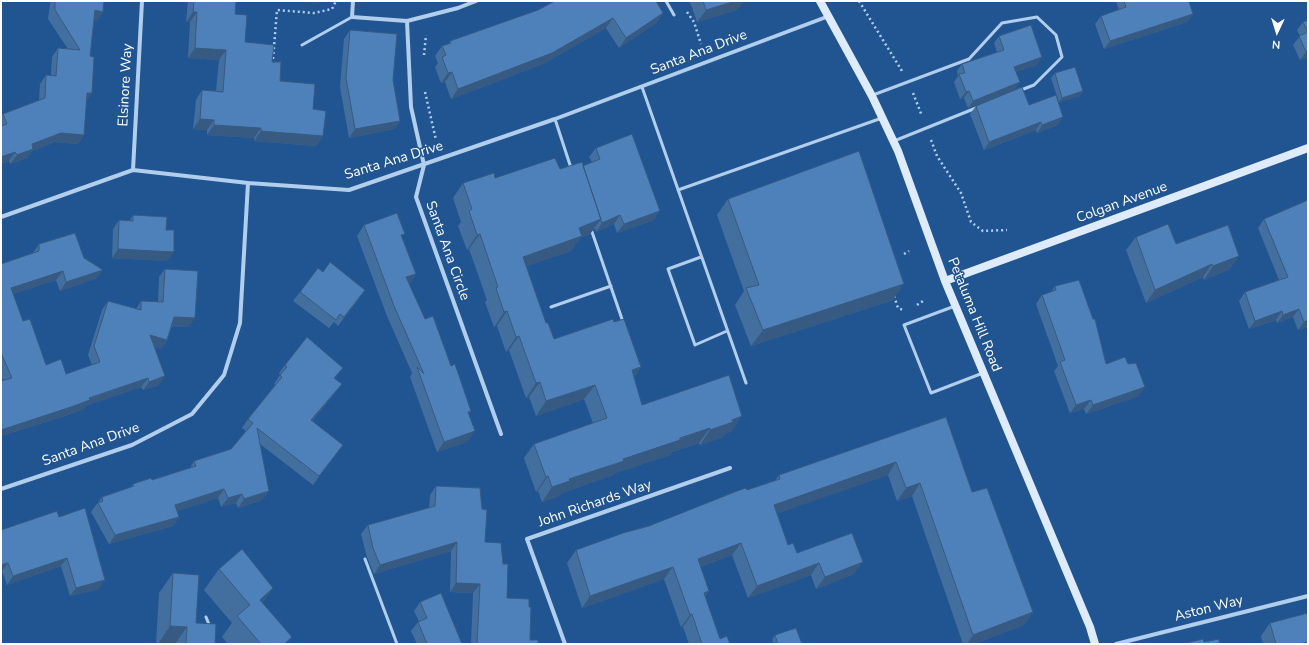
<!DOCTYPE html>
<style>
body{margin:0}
#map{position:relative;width:1309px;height:645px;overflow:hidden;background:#215591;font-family:"Nunito Sans",sans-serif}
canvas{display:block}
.frame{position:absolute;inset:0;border:2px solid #fff;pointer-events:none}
.north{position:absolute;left:1257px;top:12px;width:40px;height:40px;-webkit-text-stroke:3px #215591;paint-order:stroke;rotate:184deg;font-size:11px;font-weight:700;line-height:16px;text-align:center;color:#fff}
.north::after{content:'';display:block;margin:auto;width:14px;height:18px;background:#fff;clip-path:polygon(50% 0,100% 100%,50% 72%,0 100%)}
</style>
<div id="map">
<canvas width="1309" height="645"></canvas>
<div class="frame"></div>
<div class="north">N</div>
</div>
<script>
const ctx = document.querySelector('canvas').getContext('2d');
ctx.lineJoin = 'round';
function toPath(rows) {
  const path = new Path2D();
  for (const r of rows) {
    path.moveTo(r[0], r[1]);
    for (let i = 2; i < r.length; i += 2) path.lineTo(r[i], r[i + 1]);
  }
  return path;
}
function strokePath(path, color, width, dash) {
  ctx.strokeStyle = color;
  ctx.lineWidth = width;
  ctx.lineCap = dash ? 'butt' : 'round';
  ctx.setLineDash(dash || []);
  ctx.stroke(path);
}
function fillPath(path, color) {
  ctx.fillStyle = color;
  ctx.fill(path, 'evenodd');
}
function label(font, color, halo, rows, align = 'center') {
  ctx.font = font + ' "Nunito Sans",sans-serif';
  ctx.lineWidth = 3;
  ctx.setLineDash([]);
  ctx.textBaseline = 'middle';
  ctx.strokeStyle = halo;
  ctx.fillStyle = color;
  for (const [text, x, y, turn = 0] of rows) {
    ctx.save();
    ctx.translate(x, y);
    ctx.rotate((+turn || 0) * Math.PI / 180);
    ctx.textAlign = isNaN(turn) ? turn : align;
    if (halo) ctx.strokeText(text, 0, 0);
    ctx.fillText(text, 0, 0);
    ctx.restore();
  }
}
strokePath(toPath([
 [859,1,902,71],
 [687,12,694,22,701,44],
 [424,55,426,35],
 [273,59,277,10,314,13,332,9,336,1],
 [425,92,436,140],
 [913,93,922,116],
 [931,140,937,156,961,193,971,222,983,231,1007,230],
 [904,254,909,251],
 [894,296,898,308,903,310],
 [917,305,923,301]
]), '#b2ceed', 2.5, [2, 3]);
strokePath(toPath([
 [666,1,674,15],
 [302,45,352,17],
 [642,87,746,383],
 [873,95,969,59,1002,23,1037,17,1056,35,1062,57,1034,85,1021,90],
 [555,119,571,168],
 [894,141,976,108],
 [678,190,882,118],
 [591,229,623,322],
 [701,257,668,269,695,345,727,331],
 [955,306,904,325,931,393,983,373],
 [551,307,611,286],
 [365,559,397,644],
 [206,617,210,627]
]), '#b2ceed', 3);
strokePath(toPath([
 [353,1,352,17,407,21,458,8,476,1],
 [407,21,411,107,424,165,416,197,501,434],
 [133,170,142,1],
 [1,217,133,170,248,183],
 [1,489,132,445,192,414,224,375,240,323,248,183,349,190,555,119,829,16],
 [565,644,527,539,730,468],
 [1116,644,1308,596]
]), '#b2ceed', 4);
strokePath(toPath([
 [820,1,872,96,898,151,945,281,1090,627,1095,644],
 [945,281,1308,148]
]), '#deebfa', 8);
fillPath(toPath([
 [51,1,104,1,103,12,97,21,94,20,90,56,92,93,86,101,84,135,78,144,55,142,32,151,27,158,10,164,9,161,1,164,1,117,3,114,39,100,40,84,46,75,51,75,52,57,58,48,68,49,48,19,50,4],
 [188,1,236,1,235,14,245,42,272,62,280,81,313,109,323,136,316,146,254,141,254,138,207,135,207,130,193,129,196,100,202,90,216,91,219,60,188,58,190,22,186,22],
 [689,1,743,1,737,10,697,22,692,7],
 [1116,1,1190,1,1189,3,1193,14,1187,22,1104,49,1095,24,1101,16,1119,10],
 [538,10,663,13,656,23,619,48,606,28,545,63,451,99,445,82,441,83,435,67,438,63,435,56,442,46,449,43,450,41],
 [1308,20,1308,57,1300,60,1293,45,1300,36,1297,30,1303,22],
 [350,30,393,80,400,121,394,129,349,138,340,87,344,39],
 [999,36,1037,65,1016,72,1020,82,1014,90,968,108,964,98,960,99,954,82,958,76,957,71,962,64,997,52,994,43],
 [1055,73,1080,96,1059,102,1051,78],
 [1029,105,1058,125,1037,133,1036,130,984,150,970,114,976,106],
 [596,148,654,220,617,233,614,224,596,232,595,228,590,234,580,238,571,251,526,266,546,323,554,339,614,322,641,367,634,377,642,405,732,431,725,434,723,437,700,445,699,443,672,452,670,455,615,473,613,475,562,493,559,496,542,502,538,491,536,492,524,458,534,444,593,423,584,399,536,416,529,397,526,398,509,350,506,352,497,326,494,327,485,302,487,300,469,249,467,250,458,226,461,222,453,198,463,183,583,166,592,162,589,157],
 [728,199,893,300,751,346,735,305,744,291,717,215],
 [1308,200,1308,327,1298,330,1293,317,1277,323,1276,320,1249,329,1239,301,1245,292,1279,280,1258,228,1264,219],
 [133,215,166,230,167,261,112,258,113,229,119,220,130,220],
 [364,225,402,237,416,274,409,284,425,319,451,366,471,411,468,414,467,442,437,452,410,377,412,373,387,316,357,236],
 [1136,237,1176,244,1230,269,1204,280,1203,277,1146,303,1126,250],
 [39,244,84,258,97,278,60,291,56,280,13,294,23,321,46,365,66,374,92,365,88,355,102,310,108,301,136,309,141,301,158,302,159,277,165,269,189,327,172,326,167,340,161,349,155,347,159,385,143,390,141,387,85,406,84,409,65,416,1,436,1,381,3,380,1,375,1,264,33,253],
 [1055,286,1106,364,1139,396,1086,414,1084,409,1070,413,1054,371,1058,366,1036,304,1042,295,1051,292],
 [300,292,359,299,338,326,334,322,329,328,293,301],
 [285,365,337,376,335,379,335,393,312,421,343,445,313,485,260,444,269,491,262,500,238,508,236,503,221,507,218,498,177,511,179,517,173,526,109,544,91,512,102,497,131,487,133,484,152,480,190,468,194,461,231,449,246,431,242,428,248,419,275,385,274,384,280,375,279,373],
 [946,417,972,492,1033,612,1024,625,974,644,963,644,912,496,897,501,888,475,777,513,788,545,797,553,854,574,816,589,811,575,748,598,732,555,700,567,709,591,705,597,720,639,730,644,689,644,683,627,681,627,664,579,582,608,567,563,576,550,649,526,747,490,775,481,779,475],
 [436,486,482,509,485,542,503,564,507,598,530,640,538,644,471,644,473,593,450,592,451,551,374,574,367,557,361,534,368,525,429,508,430,495],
 [59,517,99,589,70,596,61,566,7,585,2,571,1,530],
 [219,569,263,603,287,644,228,644,222,637,232,623,204,590],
 [173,573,196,623,215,644,156,644,159,593],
 [420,602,462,644,417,644,411,631,418,622,419,621,414,611],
 [1270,623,1308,644,1263,644,1261,636],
 [775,635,802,644,774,644,772,640]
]), '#436f9f');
fillPath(toPath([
 [296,1,318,1,317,3],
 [736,1,743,1,737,10,697,22,706,10],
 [95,10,103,12,97,21,89,19],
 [193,12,197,12,190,22,186,22],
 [663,13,656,23,619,48,626,38],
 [1193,14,1187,22,1104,49,1110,41],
 [613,18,606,28,545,63,451,99,458,89],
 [195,48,226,50,219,60,188,58],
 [1308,51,1308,57,1300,60,1306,52],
 [1042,57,1037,65,1009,75,1014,67],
 [452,72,445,82,441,83,448,73],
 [1020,82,1014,90,968,108,973,101],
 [969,91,964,98,960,99,966,92],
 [1083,91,1080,96,1059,102,1062,98],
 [87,93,92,93,86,102],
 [1063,117,1058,125,1037,133,1042,125],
 [200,119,214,120,207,130,193,129],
 [400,121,394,129,349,138,355,129],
 [1041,122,1036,130,984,150,989,142],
 [214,125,261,128,254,138,207,135],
 [261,131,323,136,316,146,254,141],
 [61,133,84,135,78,144,55,142,32,151,27,158,10,164,17,155,32,144],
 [15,152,9,161,1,164,1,157],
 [660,211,654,220,617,233,624,224],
 [620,215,614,224,596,232,602,223],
 [601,219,590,234,580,238,571,251,512,271,523,257,579,228],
 [480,234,469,249,467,250,477,235],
 [118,249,174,252,167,261,112,258],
 [1239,256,1230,269,1204,280,1213,266],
 [1212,264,1203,277,1146,303,1155,290],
 [103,270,97,278,60,291,66,282],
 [63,271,56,280,5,297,11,288],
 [416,274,409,284,406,277],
 [904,284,893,300,751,346,763,330],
 [365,290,359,299,338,326,344,317],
 [1299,309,1293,317,1277,323,1283,315],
 [507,311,497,326,494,327,504,312],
 [1282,311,1276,320,1249,329,1255,321],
 [174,317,195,318,189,327,168,325],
 [1308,320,1308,327,1298,330,1304,322],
 [150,335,167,340,161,349,144,343],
 [519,336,509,350,506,352,516,337],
 [641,367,630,382,632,370],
 [343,368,337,376,328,387,334,378],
 [165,376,159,385,143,390,149,382],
 [148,378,141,387,85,406,84,409,65,416,1,436,1,430],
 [540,382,529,397,526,398,536,383],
 [342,384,335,393,305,429,311,420],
 [595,385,584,399,536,416,546,401],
 [1145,387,1139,396,1086,414,1093,405],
 [1091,400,1084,409,1070,413,1076,405],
 [742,416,732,431,725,434,723,437,700,445,710,430],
 [710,428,699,443,672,452,670,455,615,473,613,475,562,493,559,496,542,502,552,487,569,479],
 [475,431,467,442,437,452,444,442],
 [343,445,336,454,313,485,319,476],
 [896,462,888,475,765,518,774,505],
 [548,476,538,491,536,492,546,477],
 [920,483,912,496,897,501,906,488],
 [224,489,218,498,169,514,175,505],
 [269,491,262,500,238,508,244,499],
 [242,494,236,503,221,507,228,498],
 [179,517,173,526,109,544,115,535],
 [457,542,451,551,374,574,380,565],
 [741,543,732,555,689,571,698,559],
 [67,558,61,566,7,585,13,576],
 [863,562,854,574,816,589,825,577],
 [8,563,2,571,1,572,1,565],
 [819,563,811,575,748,598,757,586],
 [673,567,664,579,582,608,590,596],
 [105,580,99,589,70,596,76,588],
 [456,583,480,584,473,593,450,592],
 [273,588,258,610,260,600],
 [709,591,700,604,704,593],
 [1033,612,1024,625,974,644,967,644,973,635],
 [692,614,683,627,681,627,690,615],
 [170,626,187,627,175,644,158,644],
 [292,637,287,644,284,644],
 [1308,642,1308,644,1300,644]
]), '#375a82');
const building = toPath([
 [55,1,104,1,103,12,95,10,90,56,94,57,92,93,87,93,84,135,61,133,32,144,33,149,17,155,15,152,1,157,1,126,7,124,3,114,45,98,46,75,56,76,58,48,80,50,55,10,55,1],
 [194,1,236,1,235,14,247,15,245,42,274,45,272,62,281,62,280,81,315,84,313,109,326,111,323,136,261,131,261,128,214,125,214,120,200,119,202,90,223,92,226,50,195,48,197,12,193,12,194,1],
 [555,1,656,1,663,13,626,38,613,18,552,53,458,89,452,72,448,73,442,57,446,55,442,46,451,43,450,41,538,10,555,1],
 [703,1,736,1,706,10,703,1],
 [1124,1,1189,1,1193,14,1110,41,1101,16,1126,7,1124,1],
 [1308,20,1308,51,1306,52,1299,36,1308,32,1303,22,1308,20],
 [1031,25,1042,57,1014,67,1020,82,973,101,969,91,966,92,959,74,965,73,962,64,1004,50,999,36,1031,25],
 [350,30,397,34,393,80,400,121,355,129,346,78,350,30],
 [1075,67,1083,91,1062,98,1055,73,1075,67],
 [1022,87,1029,105,1056,95,1063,117,1042,125,1041,122,989,142,976,106,1022,87],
 [632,134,660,211,624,224,620,215,602,223,583,166,600,159,596,148,632,134],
 [859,151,904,284,763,330,746,288,759,285,728,199,859,151],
 [555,158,560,169,582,162,601,219,579,228,582,236,523,257,546,323,548,323,554,339,613,319,614,322,624,319,641,367,632,370,642,405,729,375,742,416,732,420,733,422,710,430,710,428,680,438,680,440,623,459,624,461,569,479,570,481,552,487,548,476,546,477,534,444,607,418,595,385,546,401,540,382,536,383,519,336,516,337,507,311,504,312,496,288,498,287,480,234,477,235,469,211,472,209,463,183,494,173,495,178,555,158],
 [1308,200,1308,320,1304,322,1299,309,1283,315,1282,311,1255,321,1245,292,1288,277,1264,219,1308,200],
 [397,213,405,234,401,235,416,274,406,277,425,319,433,316,451,366,455,364,471,411,468,412,475,431,444,442,417,367,424,374,394,306,364,225,397,213],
 [133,215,167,217,166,230,174,230,174,252,118,249,119,220,133,221,133,215],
 [1168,224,1176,244,1228,225,1239,256,1213,266,1212,264,1155,290,1136,237,1168,224],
 [75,233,84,258,103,270,66,282,63,271,11,288,23,321,30,319,46,365,61,359,66,374,100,362,94,346,108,301,141,310,141,301,163,302,165,269,198,271,195,318,174,317,167,340,150,335,165,376,149,382,148,378,89,398,90,400,71,407,1,430,1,381,12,378,1,353,1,264,39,251,39,244,75,233],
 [330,262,365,290,344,317,340,314,336,320,300,292,318,268,323,272,330,262],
 [1079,280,1093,319,1095,319,1106,364,1125,357,1128,364,1136,363,1145,387,1093,405,1091,400,1076,405,1060,362,1065,360,1042,295,1056,290,1055,286,1079,280],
 [307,337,343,368,334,378,342,384,311,420,343,445,319,476,257,428,269,491,244,499,242,494,228,498,224,489,175,505,179,517,115,535,98,503,103,501,102,497,134,486,133,484,151,478,152,480,196,466,194,461,231,449,253,423,248,419,282,377,280,375,287,367,285,365,307,337],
 [946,417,972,492,987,488,1033,612,973,635,920,483,906,488,896,462,774,505,788,545,793,543,797,553,852,533,863,562,825,577,819,563,757,586,741,543,698,559,709,591,704,593,720,639,727,636,730,644,702,644,692,614,690,615,673,567,590,596,576,550,623,533,649,526,737,491,746,488,747,490,780,479,779,475,946,417],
 [436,486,480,488,482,509,487,510,485,542,501,543,503,564,508,564,507,598,529,599,529,607,531,607,530,640,538,640,538,644,477,644,480,584,456,583,457,542,380,565,373,548,368,525,435,506,436,486],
 [85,508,105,580,76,588,67,558,13,576,8,563,1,565,1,530,57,511,59,517,85,508],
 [242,549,273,588,260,600,292,637,284,644,261,644,237,616,250,605,219,569,242,549],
 [173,573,199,575,196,623,216,624,215,644,186,644,187,627,170,626,173,573],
 [441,593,462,644,427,644,418,622,427,618,420,602,441,593],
 [1308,613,1308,642,1300,644,1276,644,1270,623,1308,613],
 [796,628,802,644,778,644,775,635,796,628],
 [1203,639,1204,642,1219,639,1219,644,1182,644,1203,639]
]);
fillPath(building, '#4e81b9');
strokePath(building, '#375a82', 1);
label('14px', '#fff', '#215591', [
 ["Santa Ana Drive",699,53,-21],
 ["Elsinore Way",126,85,-87],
 ["Santa Ana Drive",394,161,-17],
 ["Colgan Avenue",1122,203,-20],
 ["Santa Ana Circle",447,251,70],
 ["Petaluma Hill Road",974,315,68],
 ["Santa Ana Drive",91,445,-20],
 ["John Richards Way",595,504,-19],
 ["Aston Way",1209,609,-14]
]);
</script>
